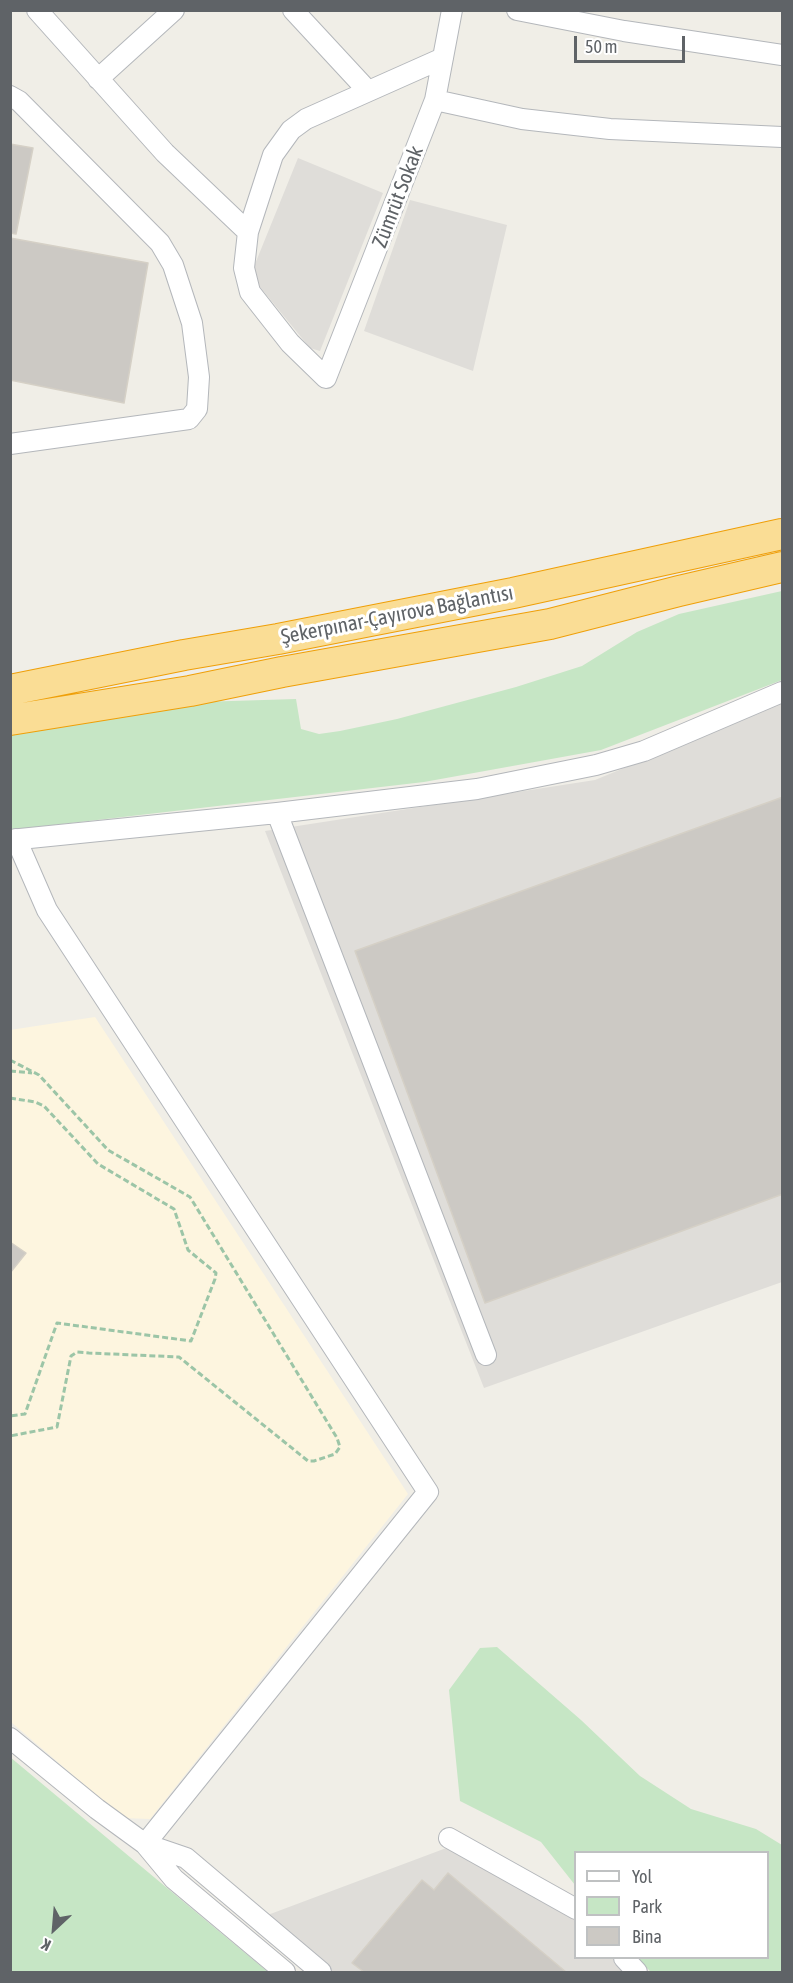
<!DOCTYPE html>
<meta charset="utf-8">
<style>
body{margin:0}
#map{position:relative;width:793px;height:1983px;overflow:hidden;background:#f0eee7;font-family:"Asap Condensed",sans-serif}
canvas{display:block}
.frame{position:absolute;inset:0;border:12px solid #5f6367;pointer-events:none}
.legend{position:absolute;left:574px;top:1851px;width:195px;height:108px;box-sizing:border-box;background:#fff;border:2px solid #bfc1c2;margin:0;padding:8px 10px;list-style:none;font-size:18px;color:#5f6367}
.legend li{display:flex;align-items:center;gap:12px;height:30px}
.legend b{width:30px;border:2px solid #bfc1c2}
.north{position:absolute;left:24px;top:1899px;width:60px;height:60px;-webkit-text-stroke:4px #fff;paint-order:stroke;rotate:206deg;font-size:16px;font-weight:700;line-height:24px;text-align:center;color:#5f6367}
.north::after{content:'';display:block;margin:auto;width:21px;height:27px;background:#5f6367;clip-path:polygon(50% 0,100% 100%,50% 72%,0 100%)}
.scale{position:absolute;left:574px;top:36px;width:111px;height:27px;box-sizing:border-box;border:3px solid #5f6367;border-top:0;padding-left:8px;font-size:18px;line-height:21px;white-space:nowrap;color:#5f6367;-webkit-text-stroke:4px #fff;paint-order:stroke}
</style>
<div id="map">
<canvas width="793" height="1983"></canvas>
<div class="frame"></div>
<ul class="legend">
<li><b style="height:8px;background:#fff"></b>Yol</li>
<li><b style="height:16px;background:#c6e6c5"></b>Park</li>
<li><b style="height:16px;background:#ccc9c4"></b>Bina</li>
</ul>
<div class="north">K</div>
<div class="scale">50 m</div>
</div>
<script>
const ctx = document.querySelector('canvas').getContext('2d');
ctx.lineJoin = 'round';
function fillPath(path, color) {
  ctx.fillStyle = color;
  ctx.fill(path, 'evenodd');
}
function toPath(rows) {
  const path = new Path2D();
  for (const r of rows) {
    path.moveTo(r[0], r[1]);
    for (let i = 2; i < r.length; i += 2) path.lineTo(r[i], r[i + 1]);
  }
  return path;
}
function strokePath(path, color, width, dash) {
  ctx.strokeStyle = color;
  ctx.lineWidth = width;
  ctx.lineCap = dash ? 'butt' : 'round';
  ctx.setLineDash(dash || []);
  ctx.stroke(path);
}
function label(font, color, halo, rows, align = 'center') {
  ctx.font = font + ' "Asap Condensed",sans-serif';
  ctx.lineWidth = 6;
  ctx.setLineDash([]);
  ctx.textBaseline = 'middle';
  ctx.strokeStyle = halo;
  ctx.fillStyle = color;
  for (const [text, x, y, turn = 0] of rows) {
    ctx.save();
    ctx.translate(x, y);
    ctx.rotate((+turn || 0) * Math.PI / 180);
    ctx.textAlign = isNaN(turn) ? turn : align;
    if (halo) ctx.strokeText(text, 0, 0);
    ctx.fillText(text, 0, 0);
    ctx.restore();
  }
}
fillPath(toPath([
 [95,1017,408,1494,150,1819,123,1818,11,1722,10,1030]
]), '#fdf5df');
fillPath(toPath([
 [298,158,383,193,320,351,310,348,260,287,253,269],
 [410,200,507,225,473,371,364,331],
 [782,703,782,1282,484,1388,265,831,595,780],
 [465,1841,575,1903,576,1958,628,1958,639,1972,332,1972,265,1916]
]), '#dfddd9');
fillPath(toPath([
 [782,591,782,680,601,750,424,782,11,830,11,735,199,702,296,699,301,729,319,734,340,731,397,719,516,687,582,666,637,632,679,614],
 [497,1647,581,1720,640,1776,691,1809,756,1829,782,1845,782,1972,651,1972,637,1958,768,1958,768,1852,576,1852,575,1885,541,1842,460,1801,449,1690,480,1648],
 [10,1757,215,1928,268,1972,11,1972]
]), '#c6e6c5');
const building = toPath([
 [10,144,33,148,16,234,10,233,10,144],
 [10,238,148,263,124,403,10,380,10,238],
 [783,797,783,1194,485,1303,355,951,783,797],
 [10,1242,26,1253,10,1273,10,1242],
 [448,1873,566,1972,364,1972,352,1963,422,1880,434,1890,448,1873]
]);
fillPath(building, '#ccc9c4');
strokePath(building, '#d5d0c6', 1.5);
const minor = toPath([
 [37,10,165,153,248,232],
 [293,10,368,91],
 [517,10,624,31,782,55],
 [443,58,306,119,291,130,273,155,248,232,244,268,250,292,290,343,326,378,435,100,452,10],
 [98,79,174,10],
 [10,96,19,101,160,243,173,265,192,323,199,377,197,409,189,419,10,444],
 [435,100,522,119,610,129,782,137],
 [277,813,486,1355],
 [16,839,47,910,428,1492,145,1844],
 [10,840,277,813,477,789,596,765,644,751,782,692],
 [10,1738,97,1809,145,1844,174,1879,285,1972],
 [449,1838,576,1909],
 [145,1844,186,1858,321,1972],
 [624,1958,637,1972]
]);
const highway = toPath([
 [10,690,184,655,278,639,513,593,782,534],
 [10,720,190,691,282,672,550,624,679,591,782,567]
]);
strokePath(minor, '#b4b7bb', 22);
strokePath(highway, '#ef9f08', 32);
strokePath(toPath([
 [10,1060,39,1075,108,1150,190,1197,337,1438,340,1447,335,1454,314,1461,308,1461,179,1357,89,1353,77,1352,71,1356,57,1427,10,1436],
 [10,1071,32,1073],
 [10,1098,35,1102,44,1106,98,1164,174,1209,188,1250,216,1273,215,1279,191,1341,57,1323,25,1414,10,1416]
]), '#9cc5a7', 3, [6, 3]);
strokePath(minor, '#fff', 20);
strokePath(highway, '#fadd95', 30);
label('21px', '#5f6367', '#fff', [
 ["Zümrüt Sokak",398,197,-69],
 ["Şekerpınar-Çayırova Bağlantısı",397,615,-11]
]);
</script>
